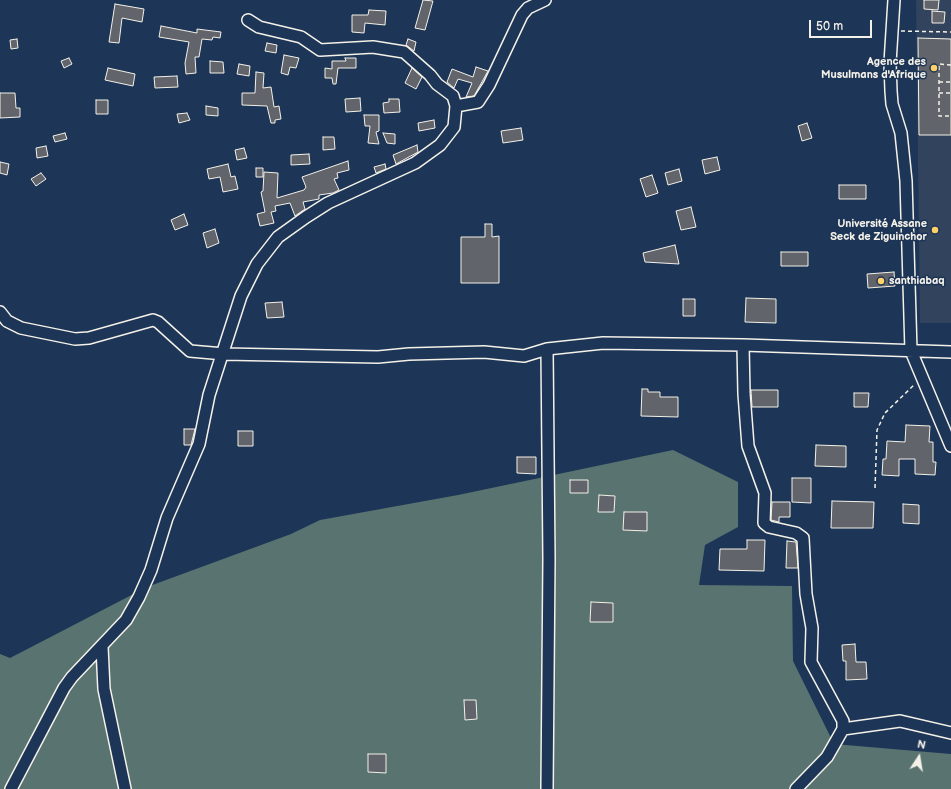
<!DOCTYPE html>
<meta charset="utf-8">
<style>
body{margin:0}
#map{position:relative;width:951px;height:789px;overflow:hidden;background:#1d3557;font-family:"Balsamiq Sans",sans-serif}
canvas{display:block}
.north{position:absolute;left:899px;top:737px;width:40px;height:40px;-webkit-text-stroke:3px #1d3557;paint-order:stroke;rotate:12deg;font-size:11px;font-weight:700;line-height:16px;text-align:center;color:#f4f1e8}
.north::after{content:'';display:block;margin:auto;width:14px;height:18px;background:#f4f1e8;clip-path:polygon(50% 0,100% 100%,50% 72%,0 100%)}
.scale{position:absolute;left:809px;top:20px;width:63px;height:18px;box-sizing:border-box;border:2px solid #f4f1e8;border-top:0;padding-left:5px;font-size:12px;line-height:14px;white-space:nowrap;color:#f4f1e8;-webkit-text-stroke:3px #1d3557;paint-order:stroke}
</style>
<div id="map">
<canvas width="951" height="789"></canvas>
<div class="north">N</div>
<div class="scale">50 m</div>
</div>
<script>
const ctx = document.querySelector('canvas').getContext('2d');
ctx.lineJoin = 'round';
function fillPath(path, color) {
  ctx.fillStyle = color;
  ctx.fill(path, 'evenodd');
}
function toPath(rows) {
  const path = new Path2D();
  for (const r of rows) {
    path.moveTo(r[0], r[1]);
    for (let i = 2; i < r.length; i += 2) path.lineTo(r[i], r[i + 1]);
  }
  return path;
}
function strokePath(path, color, width, dash) {
  ctx.strokeStyle = color;
  ctx.lineWidth = width;
  ctx.lineCap = dash ? 'butt' : 'round';
  ctx.setLineDash(dash || []);
  ctx.stroke(path);
}
function label(font, color, halo, rows, align = 'center') {
  ctx.font = font + ' "Balsamiq Sans",sans-serif';
  ctx.lineWidth = 3;
  ctx.setLineDash([]);
  ctx.textBaseline = 'middle';
  ctx.strokeStyle = halo;
  ctx.fillStyle = color;
  for (const [text, x, y, turn = 0] of rows) {
    ctx.save();
    ctx.translate(x, y);
    ctx.rotate((+turn || 0) * Math.PI / 180);
    ctx.textAlign = isNaN(turn) ? turn : align;
    if (halo) ctx.strokeText(text, 0, 0);
    ctx.fillText(text, 0, 0);
    ctx.restore();
  }
}
fillPath(toPath([
 [916,0,951,0,951,323,920,323]
]), '#31435d');
fillPath(toPath([
 [673,450,738,482,738,527,705,545,699,585,792,586,793,661,834,744,951,754,951,789,0,789,0,654,10,658,147,587,291,534,320,520,458,495]
]), '#597370');
const building = toPath([
 [423,0,433,1,425,30,415,28,423,0],
 [924,0,939,0,938,10,924,9,924,0],
 [115,4,144,9,142,22,122,18,119,43,109,42,115,4],
 [369,10,386,11,385,25,365,23,364,33,352,32,352,15,368,15,369,10],
 [932,11,945,12,944,23,932,23,932,11],
 [161,26,197,33,197,29,221,32,220,38,213,37,212,40,202,39,199,57,195,57,196,73,186,74,185,63,189,42,159,37,161,26],
 [918,38,951,39,951,135,919,135,918,38],
 [17,39,18,48,11,49,10,40,17,39],
 [408,39,416,42,414,51,406,45,408,39],
 [267,43,277,45,276,53,265,51,267,43],
 [284,55,299,58,296,68,290,67,288,75,281,73,284,55],
 [69,58,72,64,64,68,61,61,69,58],
 [345,58,356,58,356,68,338,68,336,84,333,84,332,78,325,78,325,68,332,69,332,61,346,61,345,58],
 [210,61,223,62,224,73,210,73,210,61],
 [239,64,250,66,249,76,237,74,239,64],
 [476,67,488,71,474,96,466,97,472,83,458,79,454,88,447,82,452,69,473,77,476,67],
 [108,68,135,74,133,86,105,80,108,68],
 [412,68,422,77,416,89,405,83,412,68],
 [256,72,264,73,263,88,271,87,274,107,279,106,281,119,275,120,275,123,271,123,267,106,242,105,242,93,255,93,256,72],
 [177,76,178,87,155,88,154,77,177,76],
 [0,93,15,93,16,108,20,108,20,117,0,118,0,93],
 [360,98,361,111,346,112,345,99,360,98],
 [389,99,399,99,400,112,384,113,383,103,389,102,389,99],
 [96,100,108,100,108,114,96,114,96,100],
 [206,106,218,108,218,116,206,115,206,106],
 [187,113,190,120,179,123,177,114,187,113],
 [364,115,379,115,379,131,376,132,379,144,368,143,370,126,365,126,364,115],
 [434,120,435,128,419,131,418,123,434,120],
 [807,123,812,138,802,141,798,126,807,123],
 [521,128,523,140,503,143,501,131,521,128],
 [65,133,67,139,55,142,53,136,65,133],
 [383,133,395,134,395,144,387,143,383,133],
 [323,137,334,137,335,149,323,150,323,137],
 [417,145,418,152,396,164,393,155,417,145],
 [46,146,48,156,37,158,36,148,46,146],
 [244,148,247,158,237,160,235,150,244,148],
 [309,154,310,164,291,165,291,155,309,154],
 [717,157,720,170,705,174,702,160,717,157],
 [348,161,349,170,337,173,338,178,334,179,339,190,333,193,319,195,319,199,303,202,305,209,295,216,290,203,275,206,276,211,271,212,274,223,260,226,257,214,265,212,261,192,263,191,264,172,278,173,277,198,304,190,306,187,302,177,348,161],
 [0,162,9,164,7,175,0,173,0,162],
 [228,164,231,177,235,176,238,189,223,192,220,177,209,179,207,169,228,164],
 [385,164,386,169,376,173,374,167,385,164],
 [256,168,263,168,263,177,256,177,256,168],
 [679,169,682,181,668,185,665,173,679,169],
 [41,173,46,179,36,186,31,179,41,173],
 [652,175,658,193,646,197,640,179,652,175],
 [839,185,866,185,866,199,839,199,839,185],
 [691,207,696,227,681,230,676,211,691,207],
 [184,214,188,225,175,230,171,220,184,214],
 [485,224,492,224,492,237,499,236,499,283,461,283,461,237,485,237,485,224],
 [215,229,219,243,207,248,203,233,215,229],
 [675,245,679,264,645,262,643,253,675,245],
 [781,252,808,252,808,266,781,266,781,252],
 [894,272,895,286,868,288,867,274,894,272],
 [746,298,776,299,776,323,745,322,746,298],
 [683,299,695,299,695,316,683,316,683,299],
 [282,302,284,317,267,318,265,303,282,302],
 [642,389,648,389,648,392,660,392,660,397,678,397,678,417,641,416,642,389],
 [751,390,778,390,778,407,752,407,751,390],
 [854,393,869,393,868,407,854,407,854,393],
 [906,425,930,426,929,442,933,442,933,462,936,462,935,475,915,474,915,459,899,459,899,476,882,475,883,459,886,459,887,441,905,442,906,425],
 [184,429,195,429,191,445,184,445,184,429],
 [238,431,253,431,253,446,238,446,238,431],
 [816,445,846,446,846,467,815,466,816,445],
 [517,457,536,457,536,474,517,473,517,457],
 [792,478,811,478,811,503,792,502,792,478],
 [570,480,588,480,588,493,570,493,570,480],
 [599,495,615,496,614,512,598,512,599,495],
 [832,501,874,502,873,528,831,528,832,501],
 [772,502,790,502,790,517,779,517,779,522,771,520,772,502],
 [903,504,919,505,919,524,903,523,903,504],
 [624,512,647,512,647,531,623,530,624,512],
 [747,540,765,540,764,571,719,570,720,549,747,549,747,540],
 [787,541,796,542,798,568,786,568,787,541],
 [591,602,613,603,613,622,590,622,591,602],
 [855,644,856,662,866,662,867,679,846,680,846,661,843,661,842,645,855,644],
 [464,700,476,700,477,719,465,720,464,700],
 [368,754,386,754,386,773,368,772,368,754]
]);
fillPath(building, '#61656b');
strokePath(building, '#f4f1e8', 1);
const minor = toPath([
 [894,0,890,63,891,91,892,104,901,133,906,181,911,351,951,446],
 [248,20,259,27,301,37,320,50,373,47,404,52,430,75,437,84,453,96,456,106],
 [0,312,7,321,21,328,75,339,89,338,153,320,158,322,190,351,224,354,378,357,409,354,484,352,524,356,547,349,603,343,743,345,951,352],
 [743,345,744,394,748,446,765,493,764,523,769,527,796,533,803,538,806,594,812,628,811,662,843,721,843,729,827,757,796,789],
 [102,647,104,689,125,789],
 [843,729,900,721,951,733],
 [11,789,64,688,72,677,126,620,139,597,151,570,167,518,199,444,209,395,241,296,257,264,278,237,306,217,328,203,415,163,440,145,454,127,456,106,478,102,489,85,522,15,528,8,545,0],
 [547,789,549,559,547,349]
]);
strokePath(minor, '#f4f1e8', 14);
strokePath(toPath([
 [901,31,951,32],
 [951,65,939,64,939,116,951,116],
 [939,82,951,82],
 [939,93,951,93],
 [875,488,877,430,885,413,915,384]
]), '#f4f1e8', 1.5, [4, 3]);
strokePath(minor, '#1d3557', 11);
for (const [x, y, r, color] of [
 [934,68,4,"#ffd166"],
 [935,230,4,"#ffd166"],
 [881,281,4,"#ffd166"]
]) {
  const dot = new Path2D();
  dot.arc(x, y, r, 0, 2 * Math.PI);
  ctx.fillStyle = color;
  ctx.fill(dot);
  strokePath(dot, '#1d3557', 1.5);
}
label('bold 11px', '#f4f1e8', '#1d3557', [
 ["Agence des",926,62],
 ["Musulmans d'Afrique",926,75],
 ["Université Assane",927,224],
 ["Seck de Ziguinchor",927,237],
 ["santhiabaq",889,281,"left"]
], 'right');
</script>
